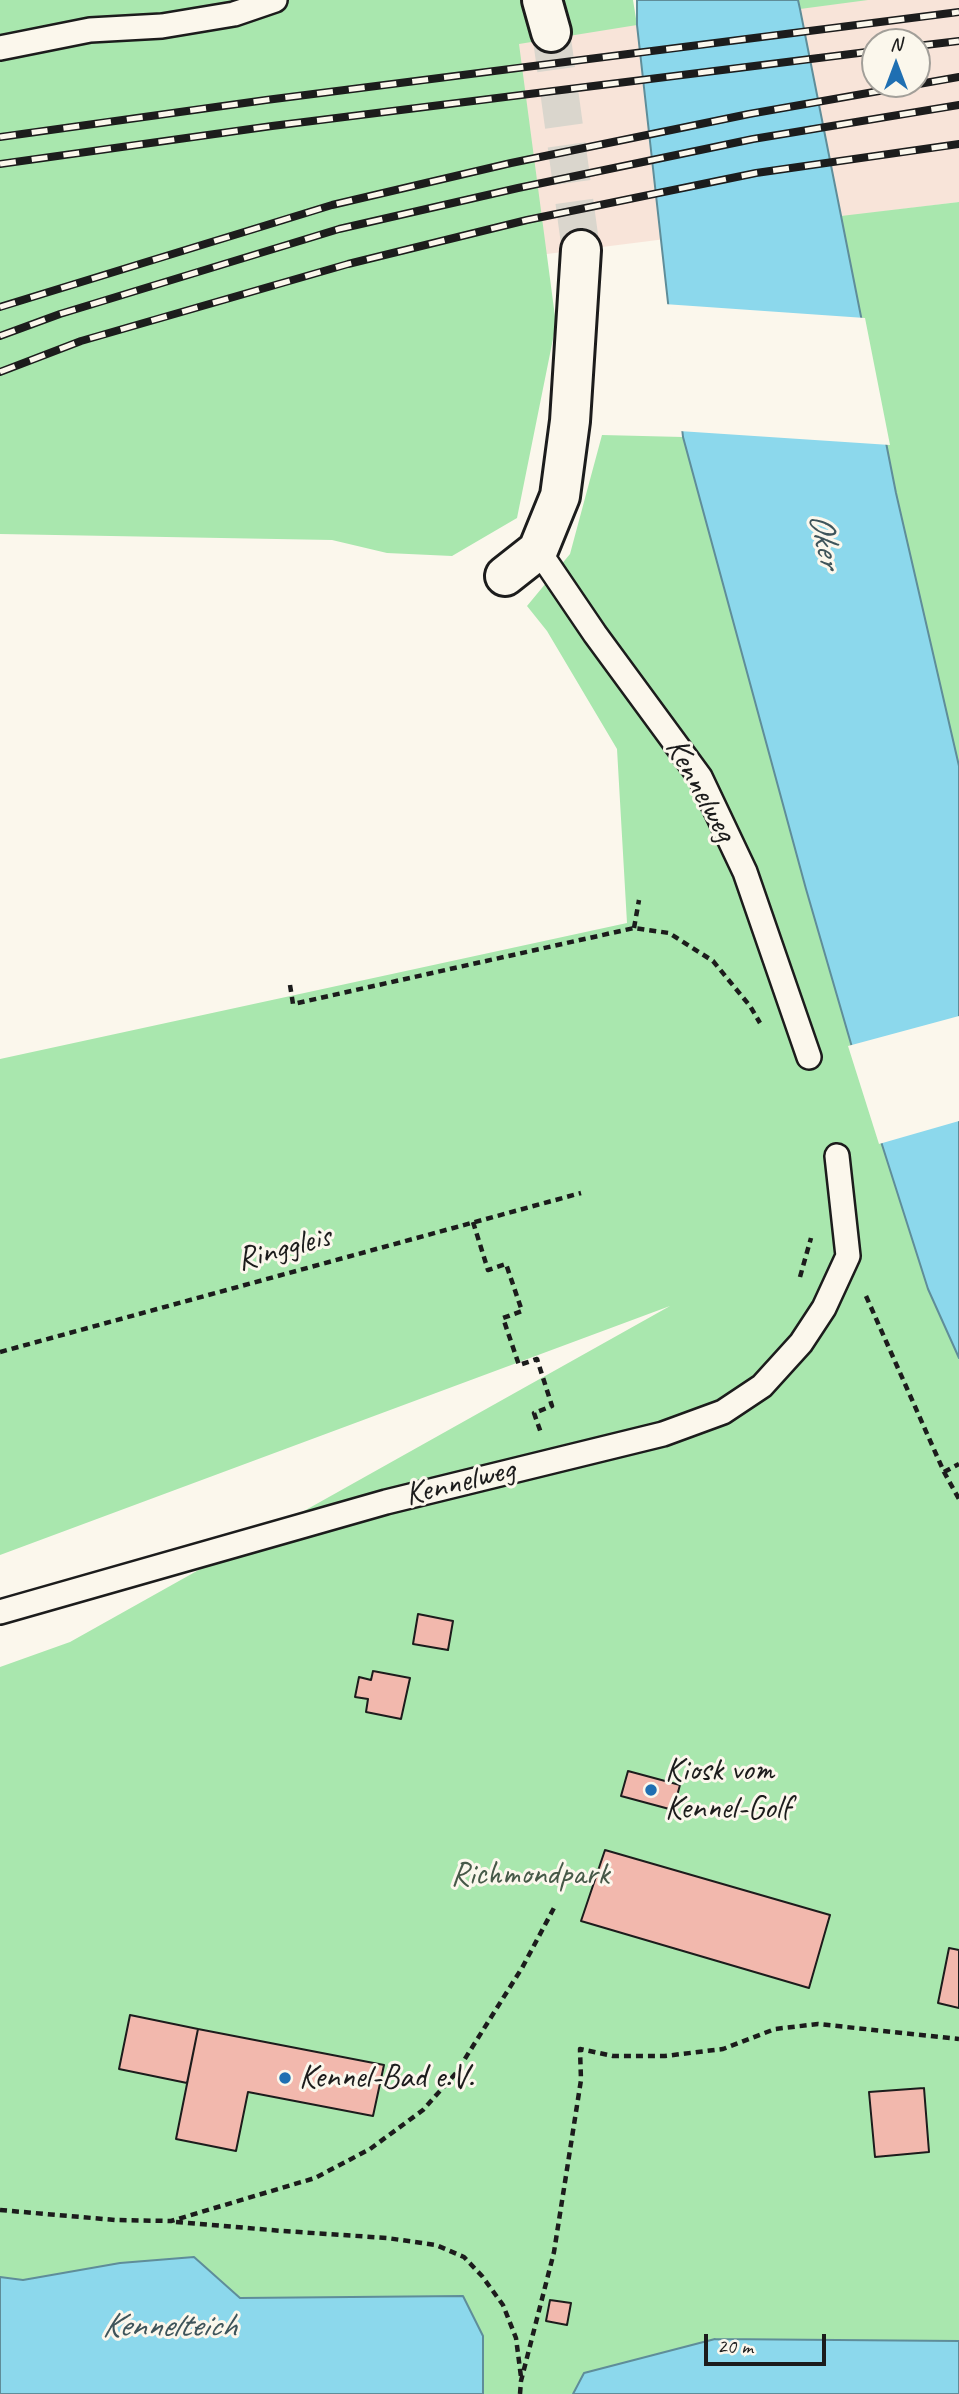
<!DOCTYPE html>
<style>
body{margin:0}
#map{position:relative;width:959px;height:2394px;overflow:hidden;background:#fbf7ec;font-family:Caveat,sans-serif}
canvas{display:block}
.north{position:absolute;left:861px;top:28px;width:70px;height:70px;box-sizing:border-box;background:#fbf7ec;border:2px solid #a29f99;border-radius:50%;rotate:0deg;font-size:19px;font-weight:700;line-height:28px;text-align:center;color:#1c1c1c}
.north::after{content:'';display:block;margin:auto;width:24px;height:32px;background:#1f6fb2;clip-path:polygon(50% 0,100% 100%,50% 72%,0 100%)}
.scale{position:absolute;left:704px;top:2334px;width:122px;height:32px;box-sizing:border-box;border:4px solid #1c1c1c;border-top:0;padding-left:9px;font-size:21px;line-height:24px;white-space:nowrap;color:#1c1c1c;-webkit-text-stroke:5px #fbf7ec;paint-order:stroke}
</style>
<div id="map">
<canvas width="959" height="2394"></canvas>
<div class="north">N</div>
<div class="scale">20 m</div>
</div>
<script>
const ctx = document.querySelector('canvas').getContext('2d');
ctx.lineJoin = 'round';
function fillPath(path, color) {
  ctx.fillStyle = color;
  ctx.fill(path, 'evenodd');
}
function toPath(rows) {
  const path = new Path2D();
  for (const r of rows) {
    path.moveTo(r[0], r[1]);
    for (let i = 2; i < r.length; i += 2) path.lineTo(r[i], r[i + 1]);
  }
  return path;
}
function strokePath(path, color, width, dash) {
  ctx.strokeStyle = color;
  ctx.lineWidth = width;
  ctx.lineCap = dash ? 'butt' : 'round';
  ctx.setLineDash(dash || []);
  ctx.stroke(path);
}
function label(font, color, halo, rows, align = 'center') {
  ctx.font = font + ' Caveat,sans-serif';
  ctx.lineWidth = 6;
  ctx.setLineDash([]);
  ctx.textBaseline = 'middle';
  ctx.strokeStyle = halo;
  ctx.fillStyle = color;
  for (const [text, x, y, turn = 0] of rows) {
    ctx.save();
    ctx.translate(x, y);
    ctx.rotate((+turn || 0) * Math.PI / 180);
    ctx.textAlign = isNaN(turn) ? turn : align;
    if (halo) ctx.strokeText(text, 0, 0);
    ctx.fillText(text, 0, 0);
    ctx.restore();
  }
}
fillPath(toPath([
 [808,0,959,0,959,202,515,258,410,50],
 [875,42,917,42,917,84,875,84]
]), '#f8e4d9');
fillPath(toPath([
 [0,0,633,0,637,25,519,44,556,324,517,518,452,556,387,553,332,540,0,534],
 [798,0,868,0,800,9],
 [959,202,959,766,896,493,841,216],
 [602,435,683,437,806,889,863,1085,928,1289,959,1358,959,2341,715,2339,584,2373,573,2394,483,2394,483,2336,463,2296,240,2298,194,2257,120,2263,23,2280,0,2277,0,1667,70,1642,670,1306,0,1555,0,1059,627,923,617,749,547,631,527,606,570,554]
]), '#a9e7ae');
const water = toPath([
 [637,0,798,0,800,9,896,493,959,766,959,1358,928,1289,863,1085,806,889,683,437,637,25,637,0],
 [194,2257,240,2298,463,2296,483,2336,483,2394,0,2394,0,2277,23,2280,120,2263,194,2257],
 [715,2339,959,2341,959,2394,573,2394,584,2373,715,2339]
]);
fillPath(water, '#8cd8ec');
strokePath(water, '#5f8d99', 2);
fillPath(toPath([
 [664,304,865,318,890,445,679,431],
 [959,1016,959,1121,879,1144,848,1046]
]), '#fbf7ec');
const building = toPath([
 [418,1614,453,1621,448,1650,413,1644,418,1614],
 [373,1671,410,1678,401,1719,366,1712,368,1699,355,1697,359,1677,371,1680,373,1671],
 [628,1771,680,1785,673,1810,621,1796,628,1771],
 [605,1850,830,1915,809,1988,581,1921,605,1850],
 [949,1948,959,1950,959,2008,938,2003,949,1948],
 [130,2015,198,2029,187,2083,119,2069,130,2015],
 [198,2029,384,2065,373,2116,248,2092,236,2151,176,2139,198,2029],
 [924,2088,929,2152,875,2157,869,2092,924,2088],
 [550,2300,571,2303,567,2325,546,2321,550,2300]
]);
fillPath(building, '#f2b8ad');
strokePath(building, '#1c1c1c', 2);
strokePath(toPath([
 [551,32,581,250]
]), '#dad6cd', 38, [38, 19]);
const service = toPath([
 [0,48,90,30,162,26,234,14,275,0],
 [538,550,595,634,700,777,745,872,809,1057],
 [0,1612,386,1502,663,1434,723,1412,762,1386,801,1343,824,1308,848,1256,837,1156]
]);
const minor = toPath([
 [542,0,551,32],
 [505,576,538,550,560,496,570,421,581,250]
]);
strokePath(service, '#1c1c1c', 28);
strokePath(minor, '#1c1c1c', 44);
strokePath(toPath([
 [634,928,639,900],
 [290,985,293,1004,634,928,669,933,713,961,750,1006,760,1023],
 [473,1222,488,1270,506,1264,522,1311,503,1318,519,1365,537,1359,552,1406,534,1413,541,1433],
 [800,1277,811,1238],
 [866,1296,944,1472,959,1499],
 [0,1352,581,1193],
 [944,1472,959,1464],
 [0,2210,115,2220,171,2221,315,2178,370,2149,423,2110,456,2073,522,1968,555,1906],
 [176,2222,283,2231,387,2238,436,2245,464,2257,482,2276,503,2305,516,2338,521,2377],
 [520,2394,521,2381,554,2252,581,2080,580,2049,613,2056,665,2056,723,2049,775,2029,818,2024,959,2039]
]), '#1c1c1c', 4.5, [7, 5]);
strokePath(service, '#fbf7ec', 23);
strokePath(minor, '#fbf7ec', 38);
const rail = toPath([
 [917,46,959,41],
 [0,137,266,100,959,12],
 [0,164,272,126,875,51],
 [0,307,332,205,511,163,749,114,959,77],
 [0,336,60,314,339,229,518,188,753,139,959,105],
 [0,372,81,341,348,264,527,220,756,173,959,144]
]);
strokePath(rail, '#1c1c1c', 8);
strokePath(rail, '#fbf7ec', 5, [16]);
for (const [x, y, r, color] of [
 [651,1790,7,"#1f6fb2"],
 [285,2078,7,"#1f6fb2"]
]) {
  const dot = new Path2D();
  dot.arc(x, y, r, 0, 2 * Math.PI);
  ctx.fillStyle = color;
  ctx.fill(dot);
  strokePath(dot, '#fbf7ec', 2.5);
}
label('33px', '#1c1c1c', '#fbf7ec', [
 ["Kennelweg",700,790,61],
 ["Ringgleis",284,1249,-15],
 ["Kennelweg",460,1483,-14]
]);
label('33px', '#1c1c1c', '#fbf7ec', [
 ["Kiosk vom",665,1771],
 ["Kennel-Golf",665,1809],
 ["Kennel-Bad e.V.",299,2078]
], 'left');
label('33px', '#465948', '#fbf7ec', [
 ["Richmondpark",530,1875]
]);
label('italic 35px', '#3e545a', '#fbf7ec', [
 ["Oker",824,540,78],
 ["Kennelteich",169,2327]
]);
</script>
